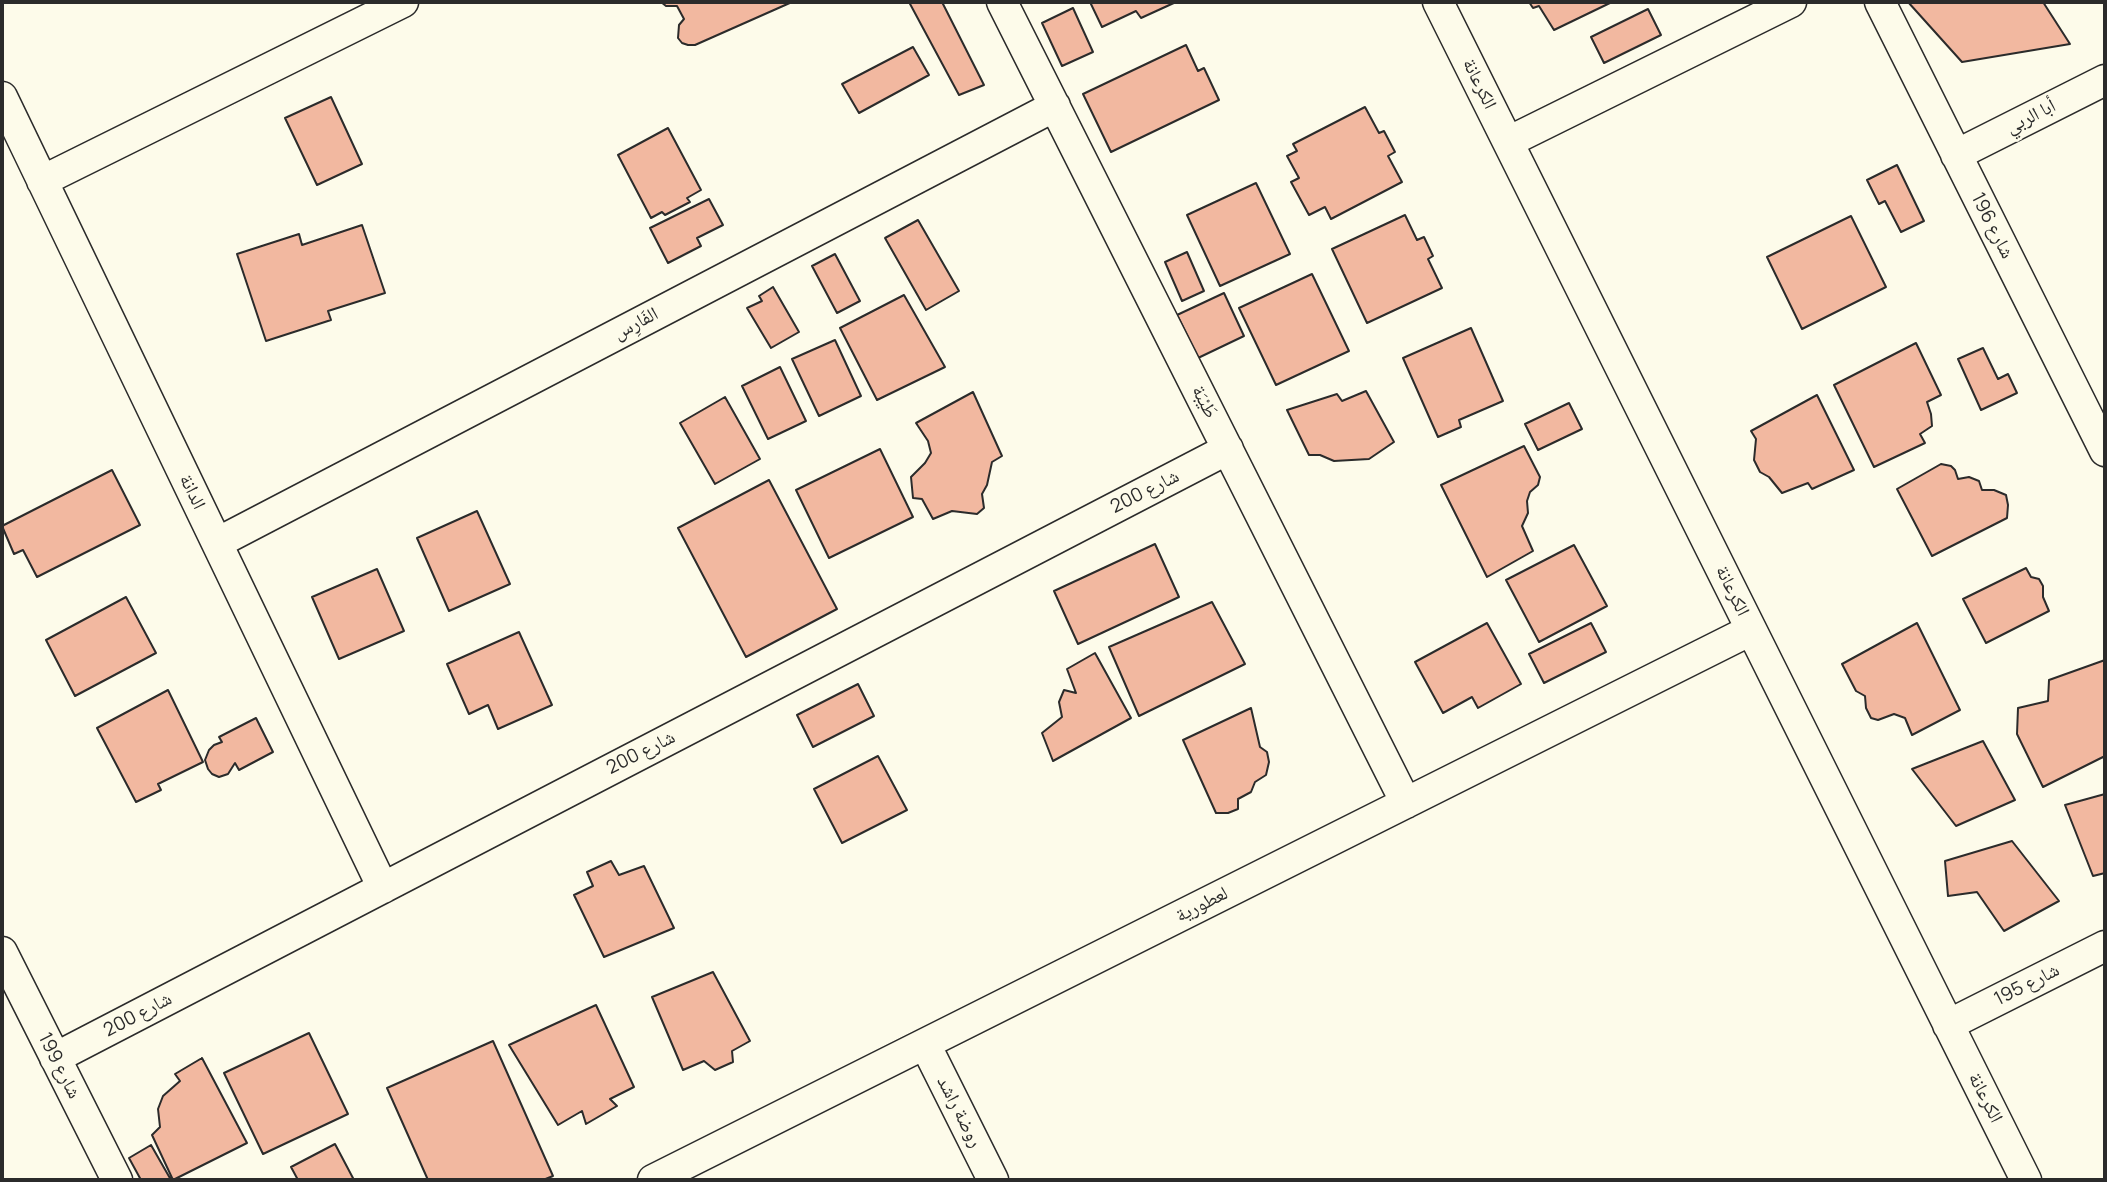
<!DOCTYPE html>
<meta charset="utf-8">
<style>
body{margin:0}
#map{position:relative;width:2107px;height:1182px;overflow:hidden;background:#fdfbea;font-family:Manrope,sans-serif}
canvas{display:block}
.frame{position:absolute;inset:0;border:4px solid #2b2b2b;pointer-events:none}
</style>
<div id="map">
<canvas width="2107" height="1182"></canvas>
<div class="frame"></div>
</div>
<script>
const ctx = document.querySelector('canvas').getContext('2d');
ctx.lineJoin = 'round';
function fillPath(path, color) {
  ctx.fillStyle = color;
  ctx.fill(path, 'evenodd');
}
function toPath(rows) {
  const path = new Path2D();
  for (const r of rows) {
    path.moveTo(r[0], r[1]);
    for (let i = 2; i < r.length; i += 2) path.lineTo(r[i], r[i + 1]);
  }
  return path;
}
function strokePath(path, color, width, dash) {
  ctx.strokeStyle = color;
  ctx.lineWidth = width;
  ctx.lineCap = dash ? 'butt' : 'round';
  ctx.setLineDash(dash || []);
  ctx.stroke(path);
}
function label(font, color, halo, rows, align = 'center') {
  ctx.font = font + ' Manrope,"Noto Naskh Arabic",sans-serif';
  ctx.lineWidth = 5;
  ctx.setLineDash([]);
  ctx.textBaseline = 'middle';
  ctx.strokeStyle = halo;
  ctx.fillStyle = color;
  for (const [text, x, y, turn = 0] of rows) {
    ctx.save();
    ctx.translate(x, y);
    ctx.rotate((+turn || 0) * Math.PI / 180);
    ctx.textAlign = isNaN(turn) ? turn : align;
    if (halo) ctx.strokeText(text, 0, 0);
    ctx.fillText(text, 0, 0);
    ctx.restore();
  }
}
const building = toPath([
 [661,2,792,2,695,45,688,45,682,43,678,38,679,25,684,19,677,6,666,6,661,2],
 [909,2,942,2,984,85,959,95,909,2],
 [1090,2,1176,2,1141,18,1136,11,1102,27,1090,2],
 [1529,2,1612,2,1554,30,1539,6,1533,8,1529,2],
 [1908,2,2043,2,2070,44,1962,62,1908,2],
 [1073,8,1093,52,1062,66,1042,23,1073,8],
 [1648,9,1661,35,1604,63,1591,37,1648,9],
 [1186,45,1198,71,1204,68,1219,100,1111,152,1083,94,1186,45],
 [913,47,929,75,859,113,842,84,913,47],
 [331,97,362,164,317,185,285,118,331,97],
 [1365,107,1379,133,1384,131,1395,152,1388,156,1402,182,1331,219,1325,207,1309,215,1291,182,1299,178,1287,156,1297,151,1293,144,1365,107],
 [668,128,701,190,687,198,690,202,665,215,662,212,651,218,618,155,668,128],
 [1897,165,1924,221,1901,232,1885,201,1879,204,1867,180,1897,165],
 [1256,183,1290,254,1220,286,1187,215,1256,183],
 [709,199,723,225,697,238,701,246,668,263,650,228,709,199],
 [1405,215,1417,240,1424,237,1433,256,1428,259,1442,288,1367,323,1332,249,1405,215],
 [1851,216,1886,287,1802,329,1767,257,1851,216],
 [918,220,959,291,926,310,885,238,918,220],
 [362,225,385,293,328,311,331,320,266,341,237,254,299,234,302,245,362,225],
 [1187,252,1204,291,1182,301,1165,262,1187,252],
 [835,254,860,301,837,313,812,266,835,254],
 [1312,274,1349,351,1276,385,1239,308,1312,274],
 [773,287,799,332,771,348,747,308,762,301,759,296,773,287],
 [1224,293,1244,336,1198,358,1177,315,1224,293],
 [904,295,945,367,877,400,840,328,904,295],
 [1471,328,1503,401,1459,420,1461,427,1438,437,1403,358,1471,328],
 [835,340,861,396,819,416,792,359,835,340],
 [1916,343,1941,395,1927,402,1931,414,1932,426,1920,434,1925,443,1874,467,1834,385,1916,343],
 [1983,348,1998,379,2008,374,2017,393,1981,410,1958,359,1983,348],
 [780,367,806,421,768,439,742,386,780,367],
 [1366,391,1394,442,1369,459,1334,461,1320,455,1309,455,1287,410,1337,394,1342,401,1366,391],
 [973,392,1002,456,992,462,987,485,982,494,984,508,977,514,952,511,933,519,922,499,913,498,911,477,925,463,931,453,928,441,916,423,973,392],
 [1817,395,1854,470,1812,489,1808,483,1782,493,1769,477,1760,472,1754,460,1756,439,1751,431,1817,395],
 [725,397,760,459,715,484,680,423,725,397],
 [1569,403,1582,429,1538,450,1525,424,1569,403],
 [1524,446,1540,477,1538,485,1530,492,1527,501,1528,513,1522,526,1533,551,1487,577,1441,485,1524,446],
 [880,449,913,517,829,558,796,490,880,449],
 [1941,464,1951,466,1955,470,1958,479,1969,477,1979,481,1982,490,1994,490,2006,495,2008,505,2007,518,1932,556,1897,489,1941,464],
 [112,470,140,525,37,577,23,550,14,554,2,526,112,470],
 [769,480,837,609,746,657,678,528,769,480],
 [477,511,510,584,449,611,417,538,477,511],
 [1155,544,1179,597,1078,644,1054,591,1155,544],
 [1574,545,1607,606,1539,642,1506,580,1574,545],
 [2026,568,2031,577,2039,579,2043,586,2043,597,2049,611,1986,643,1963,599,2026,568],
 [377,569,404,631,339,659,312,597,377,569],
 [126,597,156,653,75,696,46,640,126,597],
 [1212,602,1245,664,1139,716,1109,647,1212,602],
 [1487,623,1521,684,1478,708,1472,697,1443,713,1415,662,1487,623],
 [1591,623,1606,652,1544,683,1529,654,1591,623],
 [1917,623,1960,710,1912,735,1905,718,1894,714,1878,720,1871,718,1866,708,1865,696,1856,691,1842,664,1917,623],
 [519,632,552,705,498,729,488,705,469,714,447,664,519,632],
 [1095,653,1131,718,1053,761,1042,733,1062,717,1059,702,1064,690,1076,693,1067,669,1095,653],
 [2105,660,2105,760,2103,757,2043,787,2017,734,2018,708,2048,701,2049,680,2105,660],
 [858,684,874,716,813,747,797,715,858,684],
 [168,690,203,762,158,784,161,790,136,802,97,728,168,690],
 [1251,708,1260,747,1267,752,1269,762,1266,775,1255,782,1251,792,1238,799,1238,809,1228,813,1216,813,1183,740,1251,708],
 [256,718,273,752,239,770,235,763,228,774,219,777,212,774,208,769,205,760,209,750,214,745,222,742,219,737,256,718],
 [1983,741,2015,800,1956,826,1912,769,1983,741],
 [878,756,907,810,842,843,814,789,878,756],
 [2105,794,2105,873,2093,876,2065,805,2105,794],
 [2012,841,2059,901,2004,931,1977,892,1948,896,1945,861,2012,841],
 [611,861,619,875,644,866,674,928,604,957,574,895,593,886,587,872,611,861],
 [713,972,750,1041,732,1051,733,1062,715,1070,704,1061,683,1070,652,997,713,972],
 [596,1005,634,1087,610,1099,617,1106,586,1124,582,1111,558,1125,509,1045,596,1005],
 [309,1033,348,1114,263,1154,224,1073,309,1033],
 [493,1041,553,1176,543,1180,428,1180,387,1088,493,1041],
 [202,1058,247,1143,173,1180,152,1135,160,1127,158,1109,163,1096,180,1081,175,1074,202,1058],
 [335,1144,354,1180,298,1180,291,1167,335,1144],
 [151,1145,171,1180,141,1180,129,1158,151,1145]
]);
fillPath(building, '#f2b8a0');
strokePath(building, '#2b2b2b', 2);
const minor = toPath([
 [1002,2,1406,803],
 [1438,2,2026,1180],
 [1880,2,2105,451],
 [2,97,383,888],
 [1508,142,1791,2],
 [1956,155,2105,80],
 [42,181,403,2],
 [217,543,1055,106],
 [2,952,117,1180],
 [1948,1025,2105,946],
 [925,1044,993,1180],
 [55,1058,1228,449],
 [653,1180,1751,630]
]);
strokePath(minor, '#2b2b2b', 33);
strokePath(minor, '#fdfbea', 30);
label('19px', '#2b2b2b', '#fdfbea', [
 ["الكرعانة",1479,84,64],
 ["أبا الربي",2031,117,-27],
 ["شارع 196",1992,226,63],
 ["الفَارِس",636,324,-28],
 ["طَيْبَة",1204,402,63],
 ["الدانة",192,492,64],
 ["شارع 200",1145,492,-27],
 ["الكرعانة",1732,591,64],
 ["شارع 200",641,753,-27],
 ["لعطورية",1202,905,-27],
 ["شارع 195",2027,985,-27],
 ["شارع 200",138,1015,-28],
 ["شارع 199",59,1066,63],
 ["الكرعانة",1985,1098,63],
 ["روضة راشد",959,1112,63]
]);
</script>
